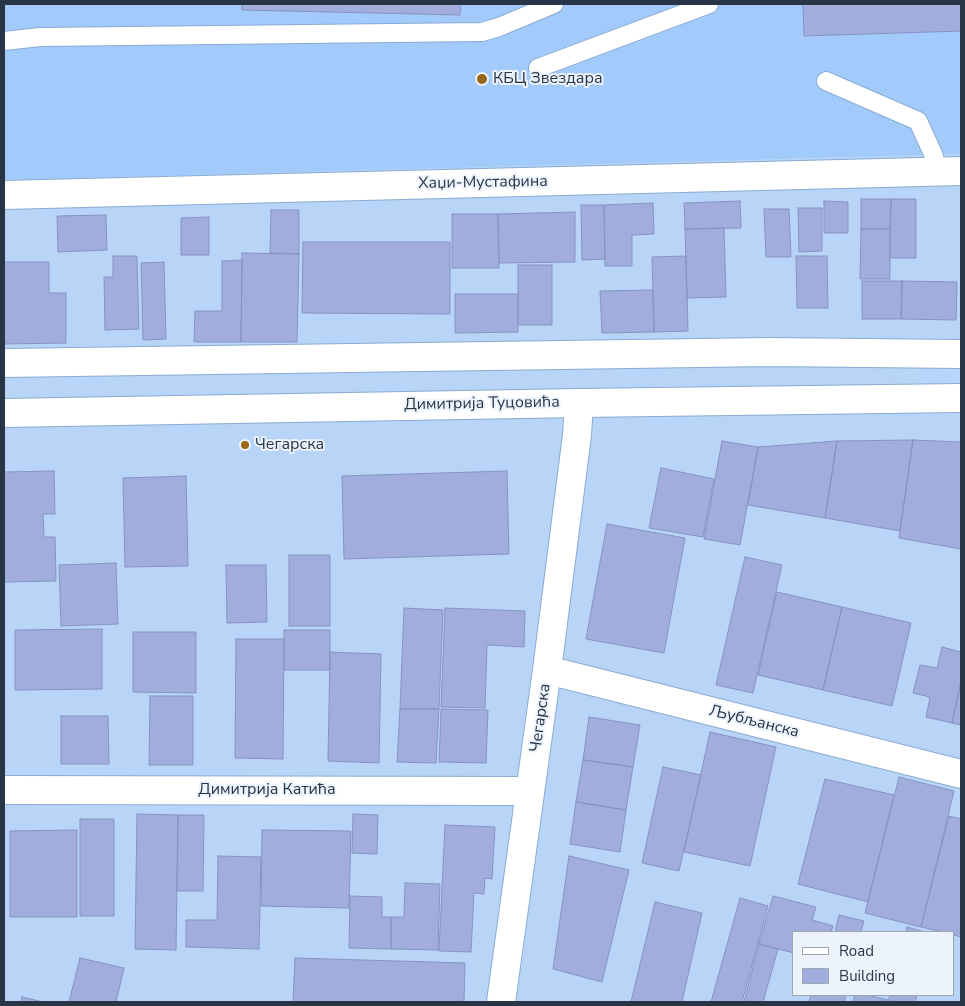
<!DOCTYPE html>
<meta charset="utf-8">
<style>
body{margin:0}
#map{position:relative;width:965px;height:1006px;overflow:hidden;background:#b8d4f7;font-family:"Nunito Sans",sans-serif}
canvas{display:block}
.frame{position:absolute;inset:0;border:5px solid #273546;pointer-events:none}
.legend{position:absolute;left:792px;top:931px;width:162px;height:65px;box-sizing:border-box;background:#ecf3fc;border:1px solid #9da7b3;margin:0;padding:6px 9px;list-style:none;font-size:15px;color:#273546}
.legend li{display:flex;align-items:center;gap:10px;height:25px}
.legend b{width:25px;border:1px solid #9da7b3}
</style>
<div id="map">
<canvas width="965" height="1006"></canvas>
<div class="frame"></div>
<ul class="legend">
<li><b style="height:6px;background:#fff"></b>Road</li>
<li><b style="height:14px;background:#a0addd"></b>Building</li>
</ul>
</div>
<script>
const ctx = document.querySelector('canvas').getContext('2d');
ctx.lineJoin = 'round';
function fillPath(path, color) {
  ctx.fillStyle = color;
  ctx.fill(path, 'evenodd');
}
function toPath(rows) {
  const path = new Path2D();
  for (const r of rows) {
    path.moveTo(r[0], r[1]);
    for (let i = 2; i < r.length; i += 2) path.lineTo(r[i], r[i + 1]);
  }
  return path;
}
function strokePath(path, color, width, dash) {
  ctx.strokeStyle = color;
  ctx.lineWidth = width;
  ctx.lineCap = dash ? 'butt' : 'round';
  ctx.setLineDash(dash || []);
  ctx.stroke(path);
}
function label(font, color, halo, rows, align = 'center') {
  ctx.font = font + ' "Nunito Sans",sans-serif';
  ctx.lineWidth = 4;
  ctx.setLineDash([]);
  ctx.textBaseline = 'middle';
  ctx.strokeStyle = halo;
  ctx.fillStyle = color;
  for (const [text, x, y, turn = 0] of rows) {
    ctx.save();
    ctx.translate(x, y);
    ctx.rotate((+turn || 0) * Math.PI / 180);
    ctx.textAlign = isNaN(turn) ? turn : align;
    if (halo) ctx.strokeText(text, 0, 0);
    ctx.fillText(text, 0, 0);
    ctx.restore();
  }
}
fillPath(toPath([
 [4,4,961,4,961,154,4,180]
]), '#a2cafa');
const building = toPath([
 [242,4,461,4,460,15,242,10,242,4],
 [803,4,961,4,961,31,804,36,803,4],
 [861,199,891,199,890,229,861,229,861,199],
 [891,199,916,199,916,258,890,258,891,199],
 [740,201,741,228,685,229,684,203,740,201],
 [824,201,848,202,848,233,824,233,824,201],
 [653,203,654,234,632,235,632,266,605,266,604,205,653,203],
 [581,205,604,205,605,259,582,260,581,205],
 [798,208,822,208,822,251,799,252,798,208],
 [764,209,789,209,791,257,766,257,764,209],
 [271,210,299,210,299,254,270,253,271,210],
 [575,212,575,262,499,263,498,214,575,212],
 [452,214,498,214,499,268,452,268,452,214],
 [106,215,107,250,58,252,57,216,106,215],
 [209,217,209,255,181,255,181,218,209,217],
 [724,228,726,297,687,298,685,229,724,228],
 [861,229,890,229,890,279,860,279,861,229],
 [303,242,450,242,450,314,302,313,303,242],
 [242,253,299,254,297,342,241,342,242,253],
 [113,256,137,256,139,329,105,330,104,277,113,277,113,256],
 [686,256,688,331,654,332,652,257,686,256],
 [796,256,827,256,828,308,797,308,796,256],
 [242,260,241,342,194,342,195,311,222,311,222,261,242,260],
 [4,262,49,262,49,293,66,293,66,343,4,344,4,262],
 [164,262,166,339,143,340,141,263,164,262],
 [518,265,552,265,552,325,518,325,518,265],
 [862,281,902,281,901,319,862,319,862,281],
 [902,281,957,282,956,320,901,319,902,281],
 [653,290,654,332,602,333,600,291,653,290],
 [455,294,518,294,518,332,455,333,455,294],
 [913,440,900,531,825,518,837,441,913,440],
 [913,440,961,442,961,549,899,538,913,440],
 [722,441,758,447,740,545,704,539,722,441],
 [837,441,825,518,748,505,758,447,837,441],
 [661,468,714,479,703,537,649,528,661,468],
 [54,471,55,514,43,514,44,537,55,537,56,581,4,582,4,472,54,471],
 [507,471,509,554,344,559,342,476,507,471],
 [186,476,188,566,125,567,123,478,186,476],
 [607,524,685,538,664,653,586,639,607,524],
 [289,555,330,555,330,626,289,626,289,555],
 [745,557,782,565,753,693,716,685,745,557],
 [116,563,118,624,61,626,59,565,116,563],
 [226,565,266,565,267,622,227,623,226,565],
 [777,592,842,607,823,690,758,675,777,592],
 [842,607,911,623,892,706,823,690,842,607],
 [404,608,443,610,439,709,400,709,404,608],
 [445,608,525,611,524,647,487,645,485,708,441,707,445,608],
 [102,629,102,689,15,690,15,630,102,629],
 [284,630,330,630,330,670,284,670,284,630],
 [133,632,196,632,196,693,133,692,133,632],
 [236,639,284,639,283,759,235,758,236,639],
 [942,647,961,652,961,681,952,723,926,717,930,697,913,693,920,665,937,668,942,647],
 [330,652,381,654,379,763,328,761,330,652],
 [961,682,961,725,952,723,961,682],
 [150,696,193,696,193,765,149,765,150,696],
 [400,709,439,709,436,763,397,762,400,709],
 [441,709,488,710,486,763,439,762,441,709],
 [61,716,108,716,109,764,61,764,61,716],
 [589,717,640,725,633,767,583,760,589,717],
 [710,732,776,747,750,866,684,852,710,732],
 [583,760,633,767,626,810,576,802,583,760],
 [663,767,701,775,679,871,642,863,663,767],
 [899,777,954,791,921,927,865,913,899,777],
 [825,779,894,795,868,902,798,884,825,779],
 [576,802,626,810,620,852,570,844,576,802],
 [137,814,178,815,176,950,135,949,137,814],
 [353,814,378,815,377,854,352,853,353,814],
 [178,815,204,815,203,891,177,891,178,815],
 [949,816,961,819,961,937,954,935,954,932,943,932,921,927,949,816],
 [80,819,114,819,114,916,80,916,80,819],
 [445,825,495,827,492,879,485,878,484,894,474,893,471,952,439,951,445,825],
 [77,830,77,917,10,917,10,831,77,830],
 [262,830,351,831,349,908,261,906,262,830],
 [218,856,261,857,259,949,186,947,186,920,217,920,218,856],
 [569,856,629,870,602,982,553,969,569,856],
 [405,883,440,884,438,950,391,949,391,917,404,917,405,883],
 [350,896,382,897,382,917,391,917,391,949,349,948,350,896],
 [773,896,816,907,812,920,833,926,831,932,794,932,794,953,759,944,773,896],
 [740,898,768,906,742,1002,711,1002,740,898],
 [655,902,702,913,682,1002,631,1002,655,902],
 [839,915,864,921,861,932,835,932,839,915],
 [907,927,925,932,906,932,907,927],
 [759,944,778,949,763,1002,744,1002,759,944],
 [80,958,124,968,116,1002,69,1002,80,958],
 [295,958,465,963,464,1002,293,1002,295,958],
 [811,995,846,995,844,1002,809,1002,811,995],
 [855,995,867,995,888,1000,888,1002,853,1002,855,995],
 [890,995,917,995,915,1002,888,1002,890,995],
 [22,997,43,1002,21,1002,22,997]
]);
fillPath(building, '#a0addd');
strokePath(building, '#8793c2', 1);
const service = toPath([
 [4,41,40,37,482,32,499,27,554,4],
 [538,68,709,4],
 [826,81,918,121,934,156,937,171]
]);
const minor = toPath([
 [4,195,961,171],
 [547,670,961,774],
 [4,790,530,791],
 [501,1002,547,670,577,435,579,403]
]);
const secondary = toPath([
 [4,363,769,352,961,354],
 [4,413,579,403,961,398]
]);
strokePath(service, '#89abd4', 20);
strokePath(minor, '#89abd4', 30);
strokePath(secondary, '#89abd4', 30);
strokePath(service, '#fff', 18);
strokePath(minor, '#fff', 28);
strokePath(secondary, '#fff', 28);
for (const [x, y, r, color] of [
 [482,79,6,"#976617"],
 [245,445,5,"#976617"]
]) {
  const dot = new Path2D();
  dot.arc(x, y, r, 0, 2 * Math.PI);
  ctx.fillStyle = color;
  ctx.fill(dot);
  strokePath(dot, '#ecf3fc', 2);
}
label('16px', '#273546', '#ecf3fc', [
 ["КБЦ Звездара",493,79],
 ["Чегарска",255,445]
], 'left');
label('16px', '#273546', '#ecf3fc', [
 ["Хаџи-Мустафина",483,183,-1],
 ["Димитрија Туцовића",482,404,-1],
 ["Чегарска",541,718,-82],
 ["Љубљанска",754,722,14],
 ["Димитрија Катића",267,790]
]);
</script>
